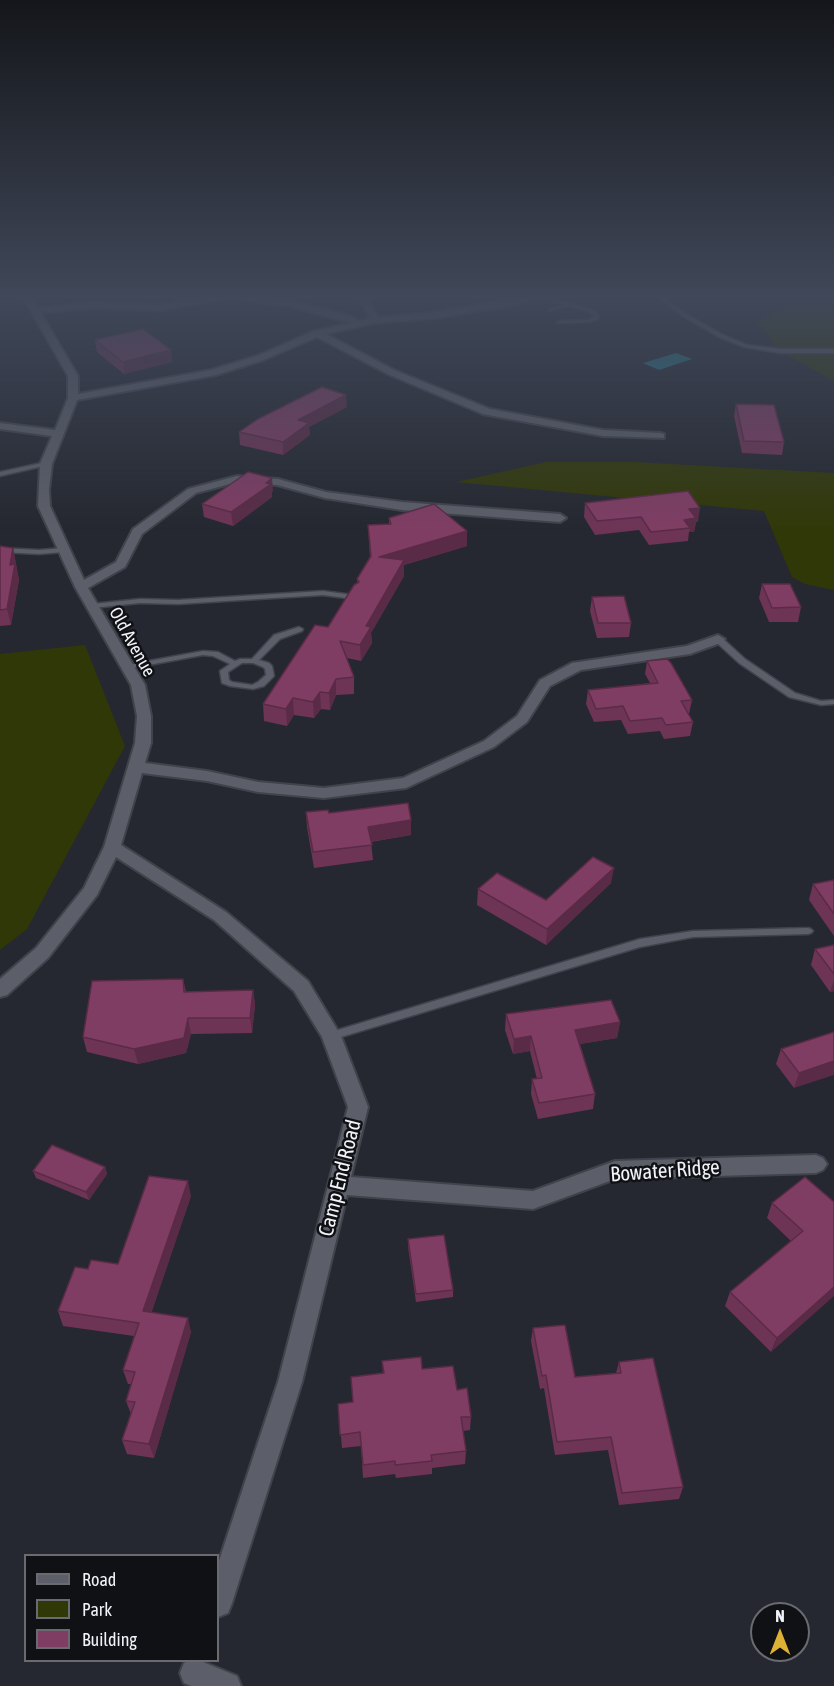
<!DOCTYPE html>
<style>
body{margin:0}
#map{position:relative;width:834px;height:1686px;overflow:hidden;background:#252830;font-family:"Asap Condensed",sans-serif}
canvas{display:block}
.legend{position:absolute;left:24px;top:1554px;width:195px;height:108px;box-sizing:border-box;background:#101115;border:2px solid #6a6b70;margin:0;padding:8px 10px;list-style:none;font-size:18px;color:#f1f3f9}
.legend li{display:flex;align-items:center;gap:12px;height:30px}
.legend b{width:30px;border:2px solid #6a6b70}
.north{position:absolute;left:750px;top:1602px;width:60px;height:60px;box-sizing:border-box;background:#101115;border:2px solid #6a6b70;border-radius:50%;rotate:0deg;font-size:16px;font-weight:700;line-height:24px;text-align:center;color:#f1f3f9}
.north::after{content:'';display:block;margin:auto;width:21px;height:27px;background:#ddb133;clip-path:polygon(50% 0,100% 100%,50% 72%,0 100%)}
</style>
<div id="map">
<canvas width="834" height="1686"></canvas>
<ul class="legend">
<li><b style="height:8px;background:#5c5f69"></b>Road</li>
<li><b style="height:16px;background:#313807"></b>Park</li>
<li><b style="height:16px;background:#803d64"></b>Building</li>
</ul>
<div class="north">N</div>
</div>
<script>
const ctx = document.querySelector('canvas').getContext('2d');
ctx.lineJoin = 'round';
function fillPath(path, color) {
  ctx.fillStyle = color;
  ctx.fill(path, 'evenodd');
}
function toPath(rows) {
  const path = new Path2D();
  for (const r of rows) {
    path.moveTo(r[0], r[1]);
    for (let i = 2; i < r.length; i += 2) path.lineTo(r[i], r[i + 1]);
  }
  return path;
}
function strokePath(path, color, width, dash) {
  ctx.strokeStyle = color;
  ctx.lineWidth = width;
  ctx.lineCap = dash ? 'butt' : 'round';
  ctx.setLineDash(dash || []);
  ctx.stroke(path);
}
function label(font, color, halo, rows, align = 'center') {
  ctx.font = font + ' "Asap Condensed",sans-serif';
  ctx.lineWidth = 5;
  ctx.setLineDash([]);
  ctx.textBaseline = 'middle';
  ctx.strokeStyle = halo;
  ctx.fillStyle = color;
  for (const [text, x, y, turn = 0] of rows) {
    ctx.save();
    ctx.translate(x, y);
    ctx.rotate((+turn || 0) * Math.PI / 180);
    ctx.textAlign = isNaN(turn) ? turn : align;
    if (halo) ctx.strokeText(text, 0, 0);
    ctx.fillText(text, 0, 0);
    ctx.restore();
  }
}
fillPath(toPath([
 [804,295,834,295,834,381,780,351,757,322],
 [546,462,635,462,834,473,834,590,805,584,792,577,764,511,456,482],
 [85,645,125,746,27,929,0,950,0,654]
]), '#313807');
fillPath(toPath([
 [676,353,692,359,659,370,643,363]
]), '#237a8b');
const service = toPath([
 [538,295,591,309,599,315,597,320,588,322,557,323,557,322,559,321,588,320,593,318,594,315,587,311,569,306,549,311,549,309,566,305,538,297,538,295],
 [654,295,659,295,688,315,723,335,747,345,780,349,834,349,834,353,780,353,744,347,719,337,684,317,654,295],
 [46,462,49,464,48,465,0,476,0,472,46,462],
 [0,548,39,550,64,548,67,550,64,552,39,554,0,552,0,548],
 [323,591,353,595,357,597,353,599,323,595,178,604,140,603,92,608,88,606,92,604,140,599,178,600,323,591],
 [299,627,303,629,302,631,280,639,259,660,269,663,272,666,274,676,264,686,253,689,230,686,222,683,220,671,230,664,213,656,203,655,127,669,123,667,127,665,203,651,218,652,235,661,240,659,252,659,274,635,299,627],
 [242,663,253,663,263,667,265,669,266,675,258,682,252,685,232,682,229,680,228,672,242,663],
 [715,637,721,637,745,659,795,693,821,701,834,700,834,704,821,705,789,697,739,663,715,641,715,637],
 [808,928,811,929,813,931,811,933,808,934,693,937,640,947,331,1040,327,1039,326,1036,327,1033,331,1032,640,939,693,931,808,928]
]);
const minor = toPath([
 [22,295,30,295,38,308,94,302,160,305,215,295,248,295,292,301,348,315,360,321,370,318,357,295,365,295,378,317,436,312,531,295,545,295,511,306,436,318,375,323,326,334,394,370,490,409,603,430,660,433,664,434,664,438,603,436,483,414,388,374,317,337,263,360,216,375,77,400,52,464,49,490,50,506,84,580,116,562,133,529,188,489,237,476,278,479,326,492,402,502,560,514,566,518,560,522,402,510,325,498,277,485,237,482,196,493,142,534,125,567,88,588,145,685,151,716,151,743,145,763,207,771,258,782,324,788,403,778,484,741,517,716,540,680,572,663,687,646,718,635,725,639,723,642,690,654,581,670,550,686,527,722,494,747,406,788,324,798,258,792,207,781,142,773,121,845,226,912,308,981,341,1036,368,1107,351,1177,533,1191,615,1161,816,1155,823,1158,827,1164,823,1170,816,1173,615,1179,533,1209,347,1195,302,1382,232,1603,228,1613,218,1617,218,1564,278,1382,348,1107,322,1037,294,991,214,920,116,857,97,895,48,958,7,995,0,997,0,979,36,948,84,888,104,847,135,743,137,716,131,685,75,587,38,506,40,464,52,436,0,429,0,423,55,430,68,398,68,376,22,295],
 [229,298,292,307,350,323,314,331,257,356,211,370,78,394,78,376,41,313,94,308,160,311,229,298],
 [190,1660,198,1660,237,1676,241,1686,191,1686,184,1683,180,1673,184,1663,190,1660]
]);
strokePath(service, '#40434a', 3);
strokePath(minor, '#40434a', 4);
fillPath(service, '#5c5f69');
fillPath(minor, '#5c5f69');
fillPath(toPath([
 [95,340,171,350,172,362,124,374,97,352],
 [736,404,784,442,782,455,742,453,734,416],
 [347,407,309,427,310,435,283,455,240,445,239,432],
 [273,491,272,492,272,497,233,526,204,517,202,504],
 [585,503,698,522,696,522,694,532,689,532,688,541,649,545,639,530,595,535,584,517],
 [389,518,467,531,467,546,404,565,404,576,371,633,372,643,361,661,347,658,354,677,354,694,336,695,330,710,321,709,314,718,294,715,287,726,264,721,263,704,328,627,357,583,357,579,370,558,368,525,389,524],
 [0,546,13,548,19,580,11,625,0,626],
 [762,584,801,607,798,622,769,622,759,598],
 [592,597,631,623,629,637,597,638,590,611],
 [647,661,692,700,689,714,688,714,693,722,690,736,664,739,660,731,628,734,621,720,594,722,586,704,588,690,650,683,645,674],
 [306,812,411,820,411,835,371,842,373,860,314,868,307,827],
 [834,880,834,936,809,900,813,884],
 [611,883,546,945,477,905,478,889,546,900],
 [834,945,834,991,830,992,811,965,815,949],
 [183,979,186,992,253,990,255,1005,252,1033,191,1034,186,1053,138,1064,87,1052,83,1037],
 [506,1014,620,1022,617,1038,580,1044,595,1094,593,1109,538,1119,531,1094,532,1079,537,1079,530,1051,513,1054,505,1030],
 [834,1032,794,1088,776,1064,781,1049],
 [105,1167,107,1174,89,1200,36,1178,33,1171],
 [191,1196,151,1313,191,1332,154,1458,127,1454,122,1440,131,1414,126,1401,131,1384,128,1384,123,1370,134,1336,63,1326,58,1311,88,1269,118,1264],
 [834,1202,771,1352,725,1306,730,1292,791,1241,767,1218,772,1203],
 [408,1239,453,1290,453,1297,416,1302,408,1247],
 [533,1328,575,1377,616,1373,619,1362,683,1487,679,1499,619,1505,608,1450,555,1455,544,1388,540,1389,531,1341],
 [382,1361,422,1369,457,1390,471,1417,470,1430,463,1431,466,1451,465,1464,432,1468,432,1474,396,1478,395,1474,363,1478,361,1446,342,1448,338,1404,353,1402,383,1374]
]), '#6e3456');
fillPath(toPath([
 [171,350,172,362,124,374,123,362],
 [346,395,347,407,309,427,310,435,283,455,283,442,298,420],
 [272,478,273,491,272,492,272,497,233,526,231,512],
 [700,508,698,522,696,522,694,532,689,532,690,528,684,520,689,509],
 [467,531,467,546,404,565,404,576,371,633,372,643,361,661,360,645,366,626,379,557],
 [13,548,19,580,11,625,7,609,10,565],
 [336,679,336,695,330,710,329,693],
 [320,692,321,709,314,718,313,702],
 [293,698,294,715,287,726,286,709],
 [411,820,411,835,368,842,368,827],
 [614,868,611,883,546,945,547,929],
 [834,980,834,991,830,992],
 [253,990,255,1005,252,1033,250,1018],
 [188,1018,191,1034,186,1053,138,1064,134,1049],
 [620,1022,617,1038,573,1045,575,1030],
 [531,1036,530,1051,513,1054,514,1039],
 [834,1061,834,1075,794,1088,799,1073],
 [105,1167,107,1174,89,1200,86,1192],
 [188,1181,191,1196,147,1326,143,1311],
 [834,1287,834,1296,771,1352,777,1338],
 [188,1318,191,1332,154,1458,149,1444]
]), '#5a2b46');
const building = toPath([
 [143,329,171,350,123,362,95,340,143,329],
 [322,387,346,395,298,420,309,423,283,442,239,432,258,419,322,387],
 [736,404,774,405,784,442,744,441,736,404],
 [248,472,272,478,266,483,271,484,231,512,202,504,248,472],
 [688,491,700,508,689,509,696,518,684,520,690,528,651,532,641,517,597,521,585,503,688,491],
 [434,504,467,531,379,557,404,560,366,626,371,627,360,645,340,641,354,677,336,679,329,693,320,692,313,702,293,698,286,709,263,704,315,625,328,627,354,585,359,582,357,579,371,556,368,525,391,524,389,518,434,504],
 [0,546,13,548,10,565,15,564,7,609,0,610,0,546],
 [762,584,790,584,801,607,772,608,762,584],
 [624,596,631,623,598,623,592,597,624,596],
 [667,659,671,663,692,700,681,701,693,722,666,725,662,718,630,721,623,706,596,709,588,690,658,683,647,661,667,659],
 [408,803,411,820,368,827,372,845,313,852,306,812,328,810,329,813,408,803],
 [593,857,614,868,547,929,478,889,497,873,546,900,593,857],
 [834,880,834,914,813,884,834,880],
 [834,945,834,974,815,949,834,945],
 [183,979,184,992,253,990,250,1018,188,1018,184,1038,134,1049,83,1037,92,981,183,979],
 [611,1000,620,1022,575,1030,595,1094,539,1103,532,1079,542,1078,531,1036,514,1039,506,1014,611,1000],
 [834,1032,834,1061,799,1073,781,1049,834,1032],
 [52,1145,105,1167,86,1192,33,1171,52,1145],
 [149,1176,188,1181,143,1311,188,1318,149,1444,122,1440,135,1402,126,1401,135,1372,123,1370,139,1323,58,1311,75,1267,88,1269,91,1260,118,1264,149,1176],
 [805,1177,834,1202,834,1287,777,1338,730,1292,803,1231,772,1203,805,1177],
 [444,1235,453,1290,416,1294,408,1239,444,1235],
 [565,1325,575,1377,621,1373,619,1362,653,1358,683,1487,622,1493,611,1437,557,1442,546,1375,542,1376,533,1328,565,1325],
 [421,1357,422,1369,453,1366,457,1390,467,1388,471,1417,461,1417,466,1451,431,1455,432,1461,395,1465,395,1461,363,1465,360,1432,340,1435,338,1404,353,1402,351,1377,384,1373,382,1361,421,1357]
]);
fillPath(building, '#803d64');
strokePath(building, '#5a2b46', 1.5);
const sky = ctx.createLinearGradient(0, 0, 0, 531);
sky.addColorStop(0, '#14161a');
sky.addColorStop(0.56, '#404859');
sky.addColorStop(1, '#40485900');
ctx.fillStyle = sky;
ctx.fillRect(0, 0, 834, 531);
label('18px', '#f1f3f9', '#101115', [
 ["Old Avenue",132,642,61]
]);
label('21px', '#f1f3f9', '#101115', [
 ["Bowater Ridge",665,1171,-4],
 ["Camp End Road",340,1178,-76]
]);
</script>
